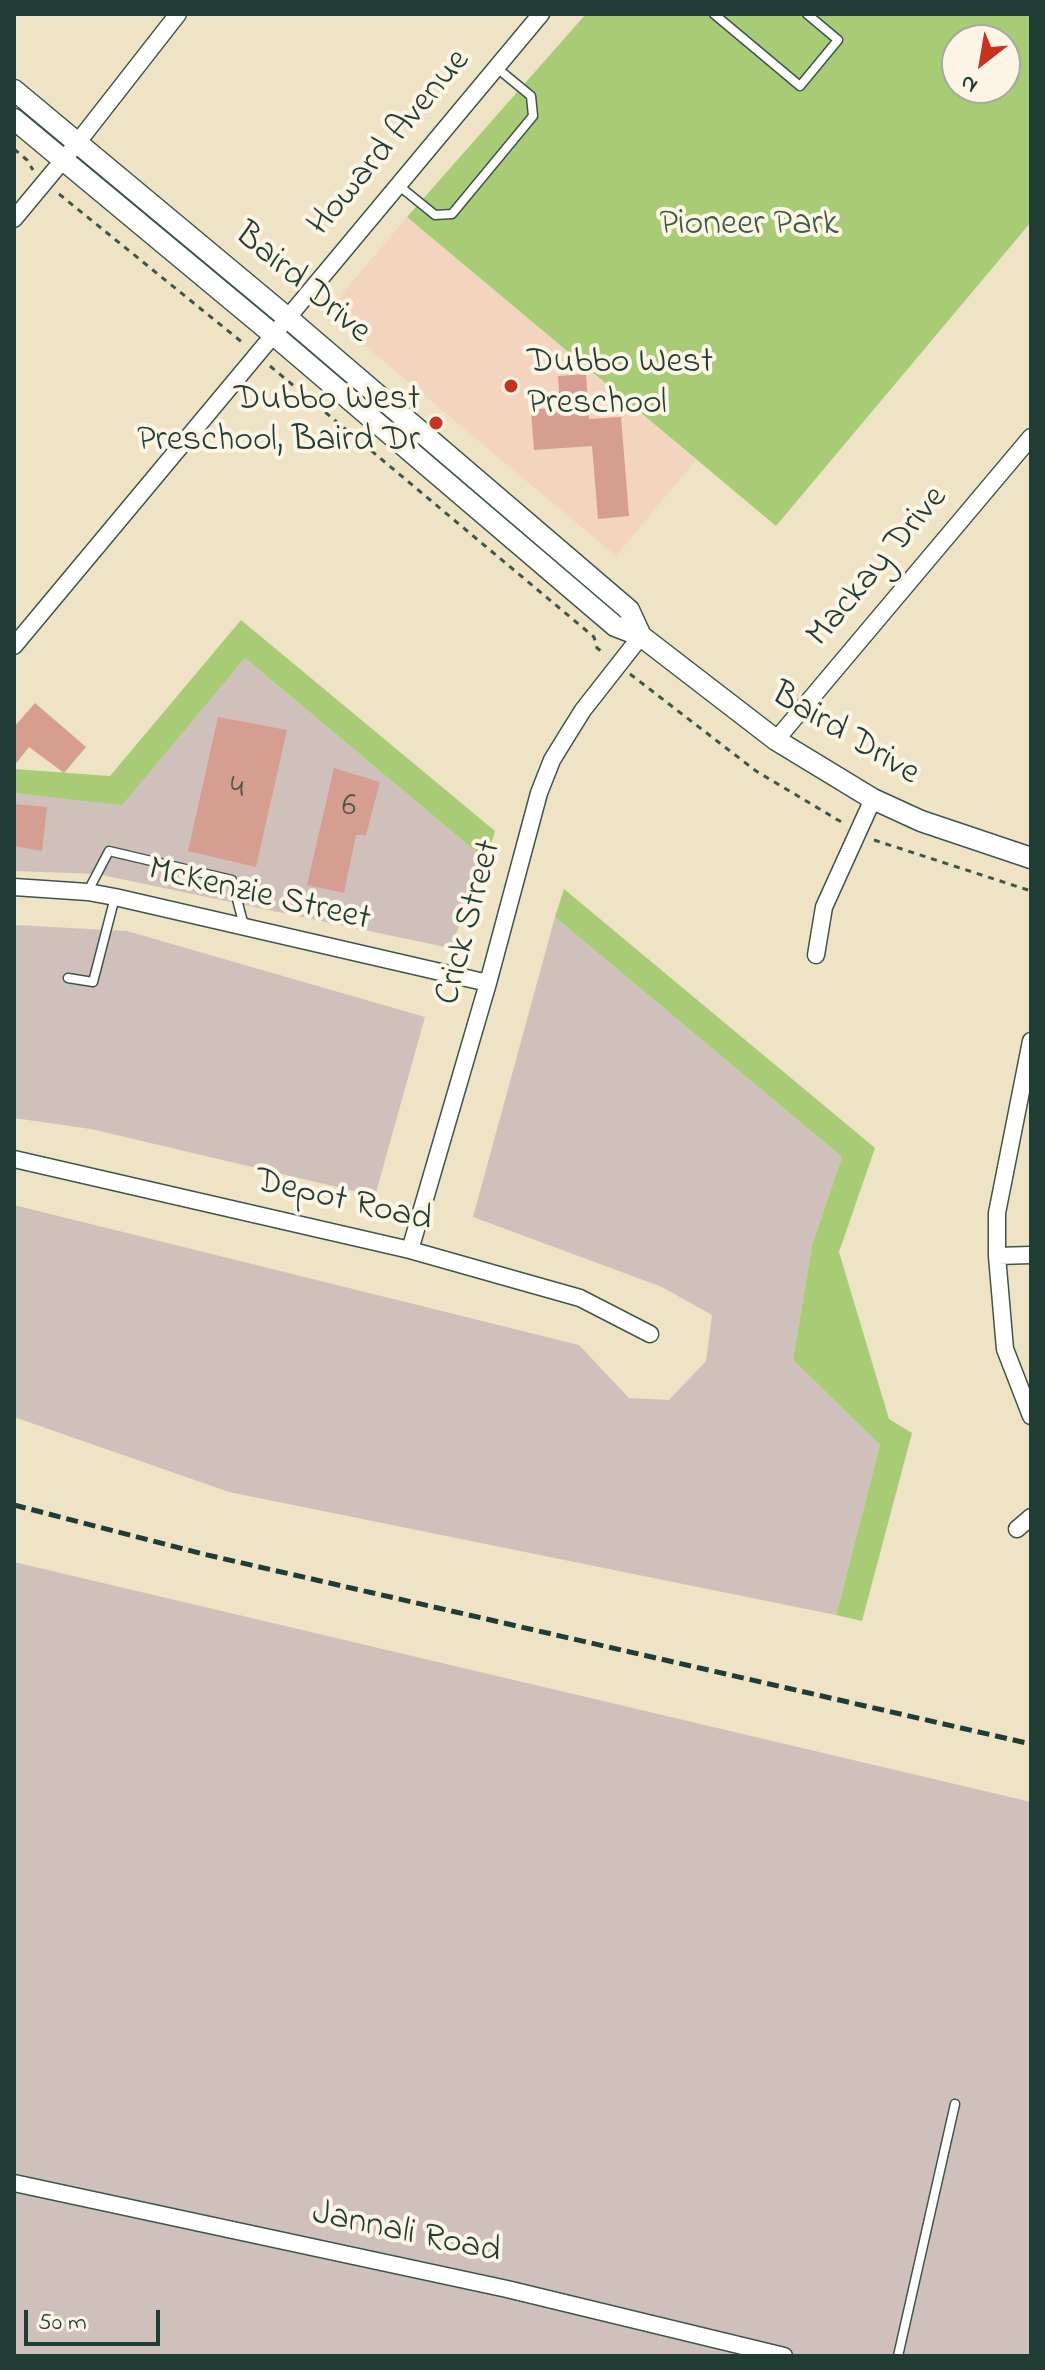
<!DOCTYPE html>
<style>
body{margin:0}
#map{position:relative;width:1045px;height:2370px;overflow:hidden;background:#eee4c5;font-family:"Indie Flower",sans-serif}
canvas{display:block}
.frame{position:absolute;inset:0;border:16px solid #1f3d34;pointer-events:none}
.north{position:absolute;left:941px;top:24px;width:80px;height:80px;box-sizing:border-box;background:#fcf5e5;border:2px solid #a4ab9e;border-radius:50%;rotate:211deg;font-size:22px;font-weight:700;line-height:32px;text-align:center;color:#1f3d34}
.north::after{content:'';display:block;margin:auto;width:28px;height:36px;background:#c8321e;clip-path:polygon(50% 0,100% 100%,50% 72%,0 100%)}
.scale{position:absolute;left:24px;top:2310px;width:136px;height:36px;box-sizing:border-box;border:4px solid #1f3d34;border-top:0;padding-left:10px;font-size:24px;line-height:28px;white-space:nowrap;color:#1f3d34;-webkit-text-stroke:6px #fcf5e5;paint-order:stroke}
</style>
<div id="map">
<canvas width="1045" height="2370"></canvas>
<div class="frame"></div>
<div class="north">N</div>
<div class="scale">50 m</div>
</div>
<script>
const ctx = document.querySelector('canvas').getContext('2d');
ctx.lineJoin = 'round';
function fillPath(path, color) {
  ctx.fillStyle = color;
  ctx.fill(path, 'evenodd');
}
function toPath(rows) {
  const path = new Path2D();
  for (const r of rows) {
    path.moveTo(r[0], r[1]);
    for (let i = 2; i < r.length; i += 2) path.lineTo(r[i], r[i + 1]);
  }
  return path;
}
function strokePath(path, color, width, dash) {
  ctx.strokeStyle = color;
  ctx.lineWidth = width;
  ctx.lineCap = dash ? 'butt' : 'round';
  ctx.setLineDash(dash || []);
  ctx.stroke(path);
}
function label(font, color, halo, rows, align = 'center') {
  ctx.font = font + ' "Indie Flower",sans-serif';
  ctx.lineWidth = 8;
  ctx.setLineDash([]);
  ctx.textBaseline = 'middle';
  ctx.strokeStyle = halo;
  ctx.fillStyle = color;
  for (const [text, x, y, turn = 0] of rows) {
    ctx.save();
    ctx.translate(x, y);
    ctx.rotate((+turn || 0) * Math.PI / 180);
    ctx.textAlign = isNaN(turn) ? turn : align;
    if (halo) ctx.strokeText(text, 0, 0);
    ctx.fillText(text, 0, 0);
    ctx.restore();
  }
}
fillPath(toPath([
 [407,217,696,460,616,556,326,313]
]), '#f3d4bf');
fillPath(toPath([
 [245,658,486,860,450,948,97,874,14,871,14,793,122,804],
 [555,917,842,1157,812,1245,793,1360,880,1445,836,1615,229,1492,14,1417,14,1205,579,1345,629,1398,669,1400,706,1361,712,1315,662,1287,473,1217],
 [14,925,127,931,425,1017,375,1196,91,1129,14,1118],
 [14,1562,1031,1802,1031,2356,14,2356]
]), '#cfc0bb');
fillPath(toPath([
 [586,14,1031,14,1031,222,776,526,407,217],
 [957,40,1005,40,1005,88,957,88],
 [241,620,495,831,486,860,245,658,122,805,14,793,14,769,110,776],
 [564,889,875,1148,839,1252,889,1419,912,1433,862,1621,836,1615,880,1445,793,1360,812,1245,842,1157,555,917]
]), '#a8cc75');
fillPath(toPath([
 [586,374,589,419,621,417,629,516,598,519,592,446,534,450,531,410,560,407,558,376],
 [35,703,86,747,64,773,29,747,14,766,14,727],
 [218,717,287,730,256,867,188,851],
 [334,768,380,782,366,835,356,835,344,893,307,885],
 [14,804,47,807,42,851,14,846]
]), '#d69e90');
const service = toPath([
 [714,14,800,86,838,40,807,14],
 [398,185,435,215,452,214,533,116,531,96,497,68],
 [88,891,109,851,232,880,244,926],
 [68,978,93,982,115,897],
 [898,2356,955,2104]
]);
const minor = toPath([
 [14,219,78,142,178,14],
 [14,646,541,14],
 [776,740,1031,437],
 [14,887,88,892,115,897,488,983],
 [816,955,824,907,873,799],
 [1031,1041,997,1213,997,1256,1005,1349,1031,1416],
 [14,1159,410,1250,580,1298,650,1334],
 [410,1250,488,983,539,793,552,760,568,734,583,710,641,636],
 [997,1256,1031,1255],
 [1017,1529,1031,1517],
 [14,2183,507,2289,784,2356]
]);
const tertiary = toPath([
 [14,90,289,319,629,610,641,636],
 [14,119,275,336,615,626,641,636,776,740,873,799,921,821,1031,858]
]);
strokePath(service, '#3e564a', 11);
strokePath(minor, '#3e564a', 19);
strokePath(tertiary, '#3e564a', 23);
strokePath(toPath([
 [14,149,27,160,33,170],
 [59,194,243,343],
 [270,366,594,637,597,648,605,654],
 [630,674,756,771,843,823],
 [874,840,1031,891]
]), '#3e564a', 3, [6, 6]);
strokePath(service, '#fff', 8);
strokePath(minor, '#fff', 16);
strokePath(tertiary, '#fff', 20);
strokePath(toPath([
 [14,1505,203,1554,1031,1744]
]), '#1f3d34', 5, [12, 6]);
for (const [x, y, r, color] of [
 [511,386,8,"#c8321e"],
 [436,423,8,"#c8321e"]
]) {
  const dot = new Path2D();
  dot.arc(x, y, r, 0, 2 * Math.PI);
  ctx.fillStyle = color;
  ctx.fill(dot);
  strokePath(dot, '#fcf5e5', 3);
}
label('32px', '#4d554b', null, [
 ["4",237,791],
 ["6",349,809]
]);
label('36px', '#1f3d34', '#fcf5e5', [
 ["Howard Avenue",391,144,-50],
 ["Baird Drive",301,285,40],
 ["Mackay Drive",879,568,-50],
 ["Baird Drive",844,736,31],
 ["McKenzie Street",259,897,13],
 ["Crick Street",471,923,-75],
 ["Depot Road",343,1203,13],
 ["Jannali Road",406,2235,12]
]);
label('36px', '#3a5a41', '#fcf5e5', [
 ["Pioneer Park",749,227]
]);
label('36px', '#1f3d34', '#fcf5e5', [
 ["Dubbo West",527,365],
 ["Preschool",527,406],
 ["Dubbo West",420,402,"right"],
 ["Preschool, Baird Dr",420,443,"right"]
], 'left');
</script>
